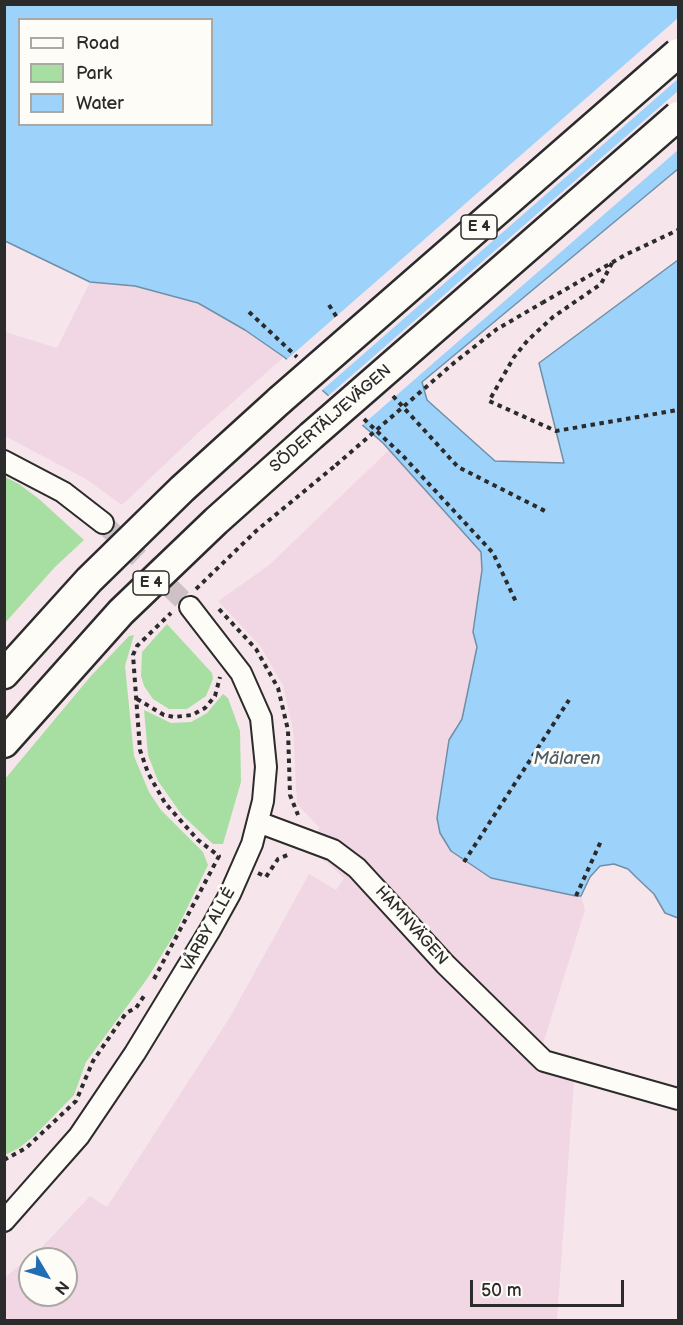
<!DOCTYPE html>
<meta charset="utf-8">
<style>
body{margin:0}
#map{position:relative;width:683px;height:1325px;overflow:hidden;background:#f6e6eb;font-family:"Balsamiq Sans",sans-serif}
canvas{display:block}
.frame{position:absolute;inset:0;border:6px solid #2b2b2b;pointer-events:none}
.legend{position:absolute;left:18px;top:18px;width:195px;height:108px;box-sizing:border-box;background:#fdfcf7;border:2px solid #a9a8a5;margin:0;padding:8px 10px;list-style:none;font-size:18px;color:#2b2b2b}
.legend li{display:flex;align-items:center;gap:12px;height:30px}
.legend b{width:30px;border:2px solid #a9a8a5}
.north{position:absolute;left:18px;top:1247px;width:60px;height:60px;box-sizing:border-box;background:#fdfcf7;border:2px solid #a9a8a5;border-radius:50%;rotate:128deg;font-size:16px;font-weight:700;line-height:24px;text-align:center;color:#2b2b2b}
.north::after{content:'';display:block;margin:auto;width:21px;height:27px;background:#1f6fb2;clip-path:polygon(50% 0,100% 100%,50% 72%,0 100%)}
.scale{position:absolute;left:470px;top:1280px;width:154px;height:27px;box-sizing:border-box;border:3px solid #2b2b2b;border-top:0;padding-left:8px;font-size:18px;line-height:21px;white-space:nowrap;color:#2b2b2b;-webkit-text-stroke:4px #fdfcf7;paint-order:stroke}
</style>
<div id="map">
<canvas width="683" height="1325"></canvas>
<div class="frame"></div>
<ul class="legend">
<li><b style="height:8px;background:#fdfcf7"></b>Road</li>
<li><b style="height:16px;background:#a7dea2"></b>Park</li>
<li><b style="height:16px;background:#9dd2fb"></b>Water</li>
</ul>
<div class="north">N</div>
<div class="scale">50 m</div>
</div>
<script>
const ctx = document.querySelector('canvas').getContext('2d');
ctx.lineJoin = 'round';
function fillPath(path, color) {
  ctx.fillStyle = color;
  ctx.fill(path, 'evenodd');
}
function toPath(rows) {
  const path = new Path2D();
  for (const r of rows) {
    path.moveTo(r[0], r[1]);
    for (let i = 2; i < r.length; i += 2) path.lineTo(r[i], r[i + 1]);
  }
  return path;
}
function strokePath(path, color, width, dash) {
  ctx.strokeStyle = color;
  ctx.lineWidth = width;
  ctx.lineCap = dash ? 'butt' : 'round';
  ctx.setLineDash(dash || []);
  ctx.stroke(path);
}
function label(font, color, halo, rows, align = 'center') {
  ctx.font = font + ' "Balsamiq Sans",sans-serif';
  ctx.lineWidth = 6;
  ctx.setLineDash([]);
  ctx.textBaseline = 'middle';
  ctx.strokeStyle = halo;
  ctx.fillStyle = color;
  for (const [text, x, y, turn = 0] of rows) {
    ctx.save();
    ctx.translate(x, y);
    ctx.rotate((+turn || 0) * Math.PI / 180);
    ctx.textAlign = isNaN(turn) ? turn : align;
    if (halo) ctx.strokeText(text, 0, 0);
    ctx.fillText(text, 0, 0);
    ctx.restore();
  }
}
fillPath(toPath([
 [90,282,135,286,198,303,245,330,284,357,200,431,122,505,86,479,5,436,5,332,57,348],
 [389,450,481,552,482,570,473,632,477,647,462,719,456,725,440,833,452,852,491,878,581,896,585,910,535,1069,574,1081,557,1320,5,1320,5,1277,41,1248,90,1196,107,1207,230,1017,309,874,336,890,344,878,325,861,312,854,319,827,297,804,293,730,283,686,261,647,218,601,268,566],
 [30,1259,66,1259,66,1295,30,1295]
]), '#f1d7e3');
fillPath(toPath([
 [5,477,19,484,39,499,84,540,55,567,5,623],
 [167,624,212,673,213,679,206,696,187,709,169,709,153,699,144,686,141,676,142,652],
 [134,635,125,666,134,756,149,792,161,810,203,852,208,865,174,935,147,979,86,1062,74,1095,34,1136,19,1148,5,1155,5,779,90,677,129,636],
 [223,694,228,698,240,731,241,782,223,844,213,844,182,815,158,781,148,755,144,710,171,723,191,722,207,713]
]), '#a7dea2');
const water = toPath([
 [4,5,678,5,678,169,422,382,427,400,495,461,564,463,539,363,678,260,678,918,665,913,654,894,637,878,628,869,614,864,600,866,590,877,581,896,576,896,491,878,451,851,440,833,437,818,449,740,462,719,477,647,473,632,482,570,481,552,383,443,284,357,245,330,198,303,135,286,90,282,5,241,4,5],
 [20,20,212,20,212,124,20,124,20,20]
]);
fillPath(water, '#9dd2fb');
strokePath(water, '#6f8fa8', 1.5);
fillPath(toPath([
 [678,18,678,79,320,392,285,361],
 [678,91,678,150,360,427,327,397]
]), '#f6e6eb');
strokePath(toPath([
 [103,523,190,607]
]), '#cdc1c5', 20, [20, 10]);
const minor = toPath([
 [4,461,63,492,103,523],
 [258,822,333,850,357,868,445,964,544,1061,678,1099],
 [4,1221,79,1136,135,1053,210,930,230,894,252,844,263,801,266,767,261,718,241,673,190,607]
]);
const highway = toPath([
 [4,674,89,580,182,489,280,400],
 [4,743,121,612,216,521,311,436]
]);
strokePath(minor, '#2b2b2b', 24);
strokePath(highway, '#2b2b2b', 33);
strokePath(toPath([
 [612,263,601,284,553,317,528,340,514,357,489,401,556,431,678,410],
 [542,303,625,255,678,230],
 [329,305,338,319],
 [249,312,297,357],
 [393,396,458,467,545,511],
 [364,419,403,456,493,553,516,602],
 [196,589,256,531,336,465],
 [219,609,256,649,278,688,288,730,290,795,298,815],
 [137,699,164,715,174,717,192,715,205,708,215,696,220,677],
 [464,862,569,700],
 [258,873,266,877,278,859,290,854],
 [576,896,601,841],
 [154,979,219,856,198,840,165,803,148,773,140,750,133,655,137,646,171,613],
 [4,1160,26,1148,76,1101,93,1061,126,1013,136,1008,144,996]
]), '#2b2b2b', 4, [4.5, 4.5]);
strokePath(minor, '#fdfcf7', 20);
strokePath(highway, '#fdfcf7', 28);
const highwayBridge = toPath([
 [280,400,678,53],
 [311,436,678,116]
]);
strokePath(highwayBridge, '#2b2b2b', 33, []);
strokePath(toPath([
 [336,465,455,362,497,329,542,303]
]), '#2b2b2b', 4, [4.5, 4.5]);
strokePath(highwayBridge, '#fdfcf7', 28);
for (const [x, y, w] of [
 [479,227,36],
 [151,583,36]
]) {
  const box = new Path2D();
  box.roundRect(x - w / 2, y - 12, w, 24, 4.5);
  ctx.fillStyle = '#fdfcf7';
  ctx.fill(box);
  strokePath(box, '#2b2b2b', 1.5);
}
label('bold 15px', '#2b2b2b', null, [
 ["E 4",479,227],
 ["E 4",151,583]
]);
label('16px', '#2b2b2b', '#fdfcf7', [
 ["SÖDERTÄLJEVÄGEN",331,419,-41],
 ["HAMNVÄGEN",411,926,48],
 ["VÅRBY ALLÉ",209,930,-61]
]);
label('italic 18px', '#4d5d69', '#fdfcf7', [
 ["Mälaren",567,759]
]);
</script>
